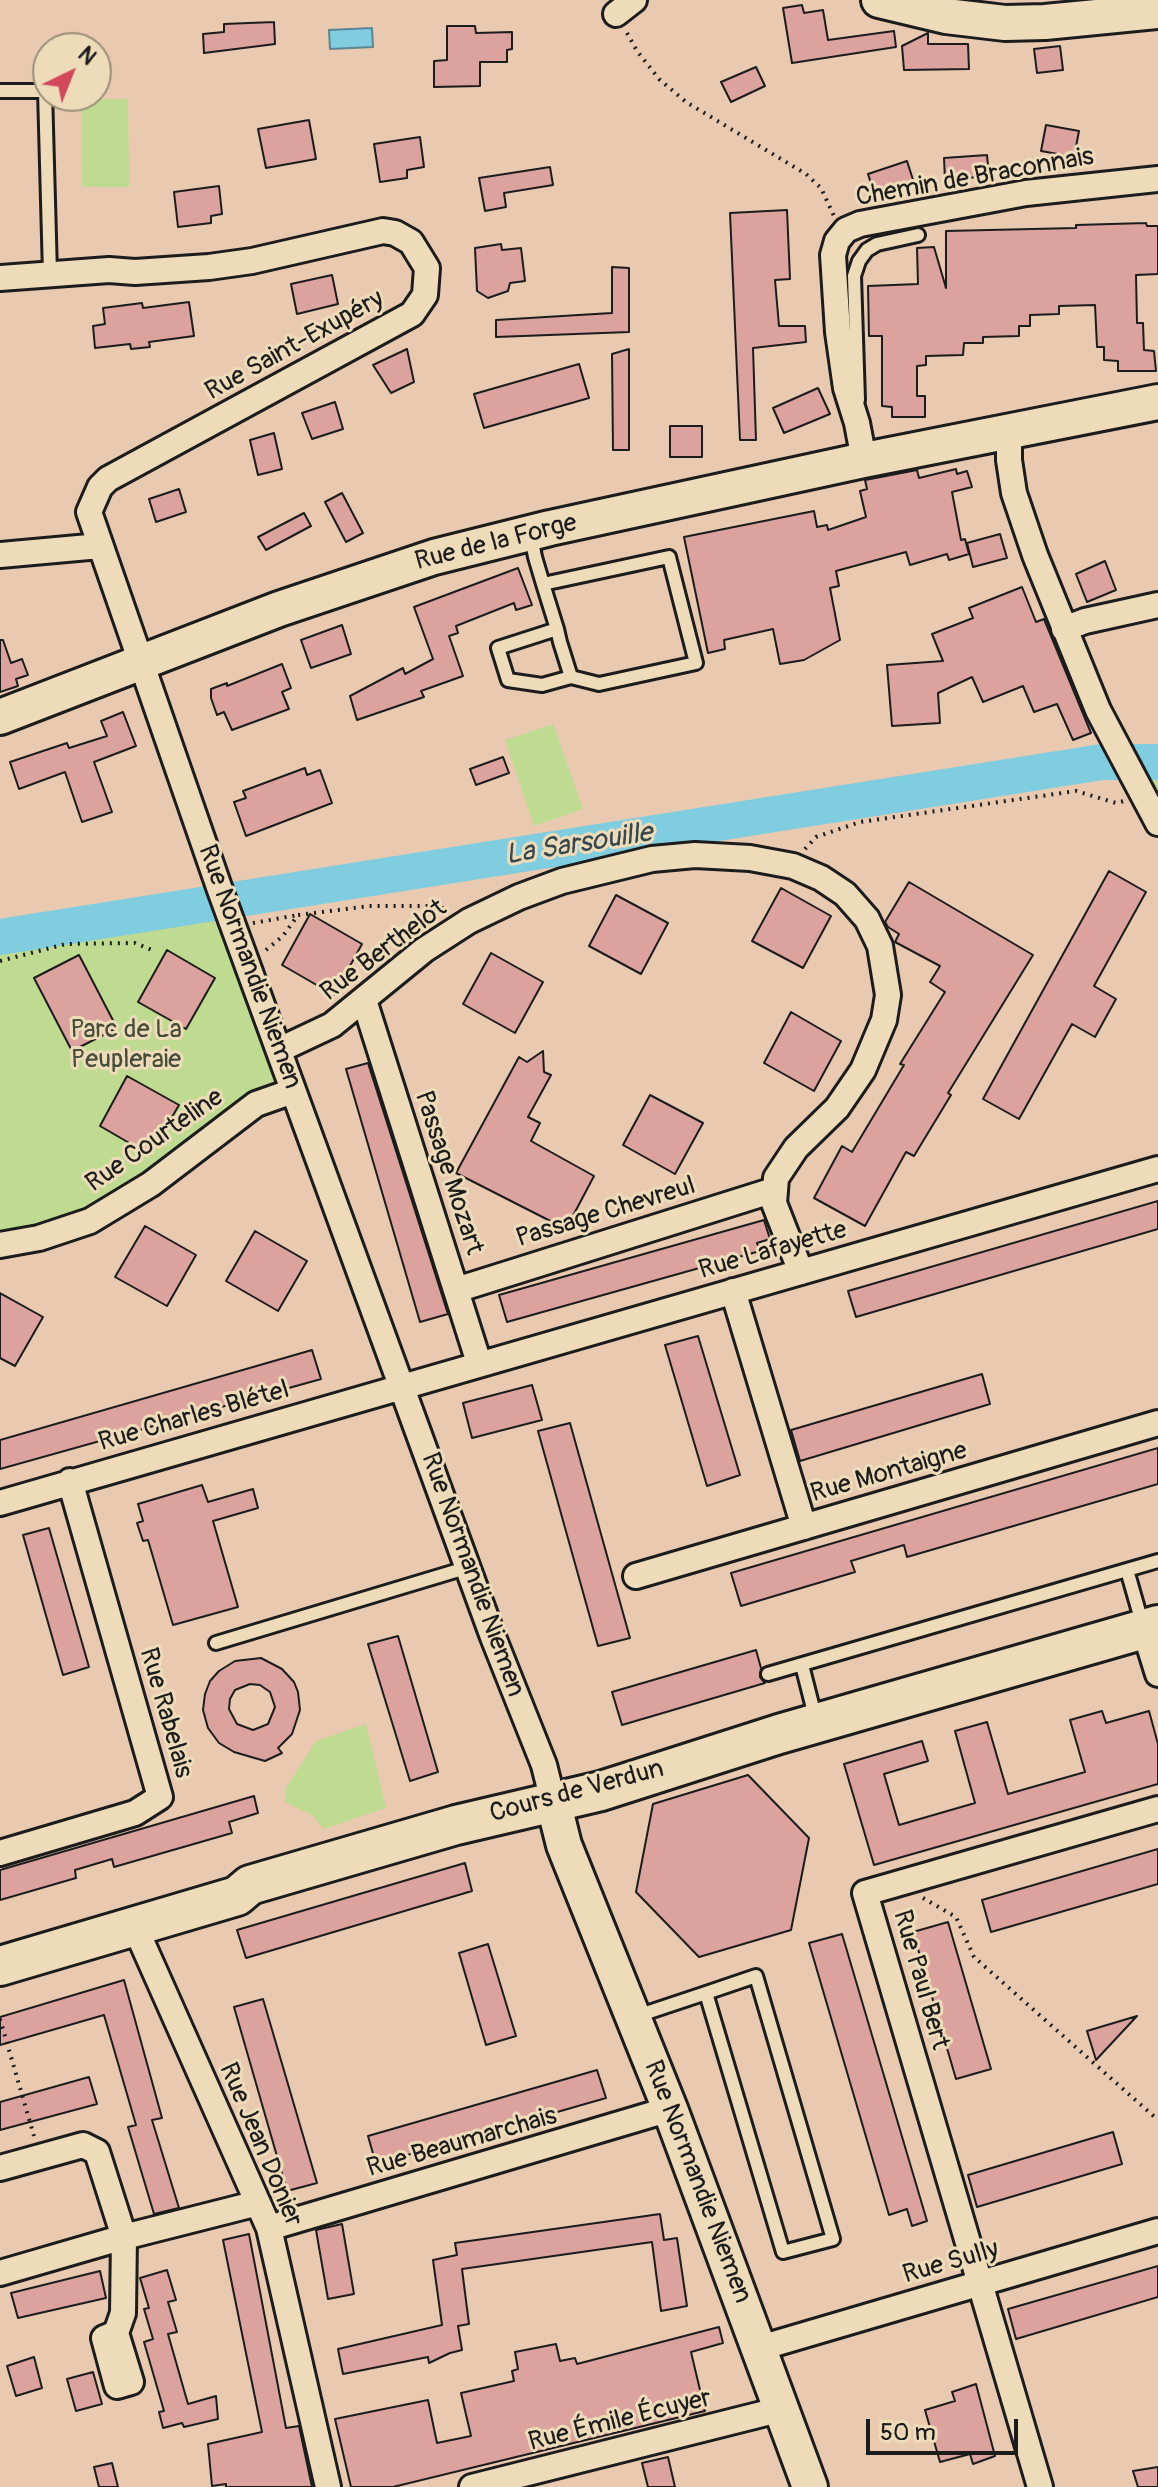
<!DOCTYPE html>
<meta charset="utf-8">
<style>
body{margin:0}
#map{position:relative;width:1158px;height:2487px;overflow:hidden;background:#e9cab1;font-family:Pangolin,sans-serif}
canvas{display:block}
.north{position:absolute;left:32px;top:32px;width:80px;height:80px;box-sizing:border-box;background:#eedbb9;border:2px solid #9a8f7a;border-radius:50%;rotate:43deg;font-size:22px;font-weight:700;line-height:32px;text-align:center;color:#1c1c1c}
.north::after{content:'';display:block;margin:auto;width:28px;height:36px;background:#d1495b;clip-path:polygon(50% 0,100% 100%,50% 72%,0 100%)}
.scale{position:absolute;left:866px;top:2419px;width:152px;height:36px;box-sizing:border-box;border:4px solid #1c1c1c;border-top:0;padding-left:10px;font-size:24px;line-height:28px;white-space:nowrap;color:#1c1c1c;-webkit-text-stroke:6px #eedbb9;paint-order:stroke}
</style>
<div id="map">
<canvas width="1158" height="2487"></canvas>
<div class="north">N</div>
<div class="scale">50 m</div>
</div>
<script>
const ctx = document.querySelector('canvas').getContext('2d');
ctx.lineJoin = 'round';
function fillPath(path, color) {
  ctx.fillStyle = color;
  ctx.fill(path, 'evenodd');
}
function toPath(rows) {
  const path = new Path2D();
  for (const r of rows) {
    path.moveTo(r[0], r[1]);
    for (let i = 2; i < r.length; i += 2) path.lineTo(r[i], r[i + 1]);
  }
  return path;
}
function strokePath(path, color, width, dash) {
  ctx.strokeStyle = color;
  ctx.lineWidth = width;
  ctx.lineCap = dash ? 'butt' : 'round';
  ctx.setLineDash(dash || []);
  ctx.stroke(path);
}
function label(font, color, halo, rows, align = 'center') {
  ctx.font = font + ' Pangolin,sans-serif';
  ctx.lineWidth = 6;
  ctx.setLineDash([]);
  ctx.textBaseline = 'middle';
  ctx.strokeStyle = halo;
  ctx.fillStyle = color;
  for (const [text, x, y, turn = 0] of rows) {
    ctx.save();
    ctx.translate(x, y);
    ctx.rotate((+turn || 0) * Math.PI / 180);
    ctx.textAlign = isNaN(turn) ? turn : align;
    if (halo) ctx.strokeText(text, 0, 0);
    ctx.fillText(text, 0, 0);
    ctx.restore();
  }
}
fillPath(toPath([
 [81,99,128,99,129,187,82,187],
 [553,724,583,809,534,826,505,740],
 [1140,766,1158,766,1158,797],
 [230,918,286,1069,214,1135,151,1184,0,1245,0,937,102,920],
 [366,1724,386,1808,324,1829,312,1815,285,1802,286,1788,316,1741]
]), '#bfda91');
const water = toPath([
 [372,28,373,47,330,49,329,30,372,28]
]);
fillPath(water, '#81cde0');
strokePath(water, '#598692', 2);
strokePath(toPath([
 [0,937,1102,762,1158,762]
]), '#81cde0', 36);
const building = toPath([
 [802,5,804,13,823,10,828,40,894,31,896,47,792,63,783,8,802,5],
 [274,22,275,44,204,53,203,34,224,32,224,24,274,22],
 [447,26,475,26,476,33,512,32,512,49,507,50,507,62,480,62,480,86,434,87,434,61,447,60,447,26],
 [928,33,928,44,968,44,969,69,904,70,902,46,928,33],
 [1060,46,1063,70,1037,73,1034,49,1060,46],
 [756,67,765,86,731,102,721,82,756,67],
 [309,120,316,159,266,168,258,129,309,120],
 [1046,125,1079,131,1074,157,1041,151,1046,125],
 [420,137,424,167,407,170,407,178,380,182,374,144,420,137],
 [987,155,989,176,945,180,944,158,987,155],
 [907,161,915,186,876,199,868,174,907,161],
 [550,167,553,185,504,193,506,207,485,211,479,178,550,167],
 [219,186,222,214,211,216,211,223,178,227,174,192,219,186],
 [787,210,790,279,775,280,779,326,805,326,806,342,753,348,756,440,740,440,730,213,787,210],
 [1146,223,1147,226,1158,226,1158,274,1136,275,1137,323,1143,323,1144,350,1154,351,1156,371,1118,371,1118,361,1104,360,1104,347,1097,347,1095,305,1059,306,1059,314,1030,315,1030,326,1019,326,1019,336,983,337,983,343,964,343,963,355,926,356,926,365,917,366,917,396,925,396,925,417,892,417,892,407,882,406,882,336,869,336,868,286,918,284,917,248,934,247,946,288,946,231,1076,228,1076,225,1146,223],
 [501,244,502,250,521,248,525,281,510,283,508,291,488,298,477,291,475,248,501,244],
 [612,267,629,268,629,332,496,337,496,320,612,313,612,267],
 [332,275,338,304,297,314,291,284,332,275],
 [189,302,194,336,149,342,150,347,131,349,130,344,95,348,93,326,105,324,103,308,142,303,143,308,189,302],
 [407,349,414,382,391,393,373,365,407,349],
 [629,349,629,450,613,450,612,354,629,349],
 [579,364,589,398,484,428,474,394,579,364],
 [818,388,830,414,784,433,773,408,818,388],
 [335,402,343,429,312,439,302,413,335,402],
 [670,426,702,426,702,457,670,457,670,426],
 [274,433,282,469,258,475,250,440,274,433],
 [956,469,957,474,967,471,972,487,952,492,961,540,965,539,969,554,949,560,947,554,910,565,906,552,836,571,839,586,830,588,840,640,804,660,780,664,773,629,724,640,725,649,708,653,684,537,814,511,817,527,827,525,828,530,866,517,860,491,867,489,865,480,917,470,919,478,956,469],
 [179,489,186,512,156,522,149,499,179,489],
 [342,493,363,533,346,542,325,502,342,493],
 [304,513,311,526,266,550,258,537,304,513],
 [1000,534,1007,558,973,567,967,543,1000,534],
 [1105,561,1116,590,1087,602,1076,574,1105,561],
 [518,568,532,605,516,610,514,603,456,626,458,633,449,636,463,676,421,691,424,697,357,720,350,696,403,668,405,674,433,659,414,607,518,568],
 [1022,587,1036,622,1044,619,1091,733,1073,740,1057,704,1034,712,1023,686,983,702,972,677,938,693,940,723,892,726,887,665,943,661,932,634,973,618,969,608,1022,587],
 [342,625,351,654,311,668,301,640,342,625],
 [0,640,3,640,11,663,22,659,28,675,16,679,18,686,0,692,0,640],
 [282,664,291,688,282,692,289,709,232,730,224,712,217,715,211,698,211,689,227,683,227,686,282,664],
 [123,712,136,746,94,762,112,812,82,822,65,772,19,789,10,762,67,743,69,748,107,736,101,721,123,712],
 [503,757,509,773,476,785,470,769,503,757],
 [305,768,307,775,320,770,332,803,246,836,234,802,246,798,243,791,305,768],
 [1109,871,1146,892,1094,986,1116,999,1095,1037,1072,1024,1019,1119,983,1099,1109,871],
 [909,882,1033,955,948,1093,951,1095,914,1156,906,1152,865,1226,814,1198,842,1146,852,1152,904,1065,900,1064,945,992,930,982,940,966,895,942,899,934,888,927,885,922,909,882],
 [781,888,831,916,803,968,752,941,781,888],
 [616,895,668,923,641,974,589,946,616,895],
 [310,914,362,944,334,995,282,965,310,914],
 [167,950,215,978,186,1029,138,1002,167,950],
 [491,953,543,982,515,1033,463,1004,491,953],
 [79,955,117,1028,72,1051,34,978,79,955],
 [791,1012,841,1041,814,1091,764,1063,791,1012],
 [543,1051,544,1072,551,1075,528,1117,540,1123,531,1141,594,1176,566,1229,456,1173,519,1057,527,1062,543,1051],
 [368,1063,448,1314,420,1322,346,1069,368,1063],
 [127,1076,179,1105,150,1155,100,1126,127,1076],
 [650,1095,703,1123,675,1174,623,1145,650,1095],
 [1158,1201,1158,1229,856,1317,848,1291,1158,1201],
 [764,1220,770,1239,757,1243,760,1251,507,1322,499,1295,764,1220],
 [145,1226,196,1255,167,1306,115,1277,145,1226],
 [255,1231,307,1261,278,1311,226,1281,255,1231],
 [0,1293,43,1317,15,1366,0,1358,0,1293],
 [698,1336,740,1475,707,1486,665,1345,698,1336],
 [312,1350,321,1379,0,1469,0,1440,312,1350],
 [982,1374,990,1404,800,1461,791,1430,982,1374],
 [532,1385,542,1420,472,1438,463,1403,532,1385],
 [570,1423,630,1638,598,1646,538,1431,570,1423],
 [1158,1448,1158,1484,907,1557,904,1545,851,1561,855,1572,741,1606,731,1573,1158,1448],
 [202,1485,208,1502,253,1489,258,1508,213,1521,238,1607,173,1625,148,1540,143,1541,137,1523,143,1521,138,1504,202,1485],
 [49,1528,89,1667,63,1675,23,1535,49,1528],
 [398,1636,438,1772,410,1781,368,1644,398,1636],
 [756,1650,761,1668,760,1677,765,1683,622,1725,612,1692,756,1650],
 [261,1658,282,1669,294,1682,298,1692,300,1710,292,1734,278,1748,282,1753,265,1761,234,1752,219,1743,208,1728,203,1710,205,1694,210,1681,219,1671,235,1661,261,1658],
 [250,1684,260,1685,270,1692,275,1707,268,1724,253,1730,237,1724,229,1709,230,1699,235,1690,250,1684],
 [1102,1711,1106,1723,1149,1711,1158,1744,1158,1784,874,1865,844,1764,922,1741,928,1761,884,1774,899,1825,975,1803,955,1731,987,1722,1008,1794,1085,1772,1070,1720,1102,1711],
 [748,1775,809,1838,791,1930,699,1957,636,1892,653,1804,748,1775],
 [254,1796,258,1813,229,1822,232,1833,114,1867,112,1859,75,1870,76,1878,0,1900,0,1870,254,1796],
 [1158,1849,1158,1884,991,1932,982,1900,1158,1849],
 [465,1863,472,1891,246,1958,237,1930,465,1863],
 [948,1922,991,2069,956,2079,913,1932,948,1922],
 [842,1934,927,2221,912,2226,907,2209,889,2215,809,1943,842,1934],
 [488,1944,516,2036,486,2045,459,1953,488,1944],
 [124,1980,162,2118,152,2120,179,2208,154,2214,128,2127,136,2125,104,2015,0,2045,0,2017,124,1980],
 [263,1999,317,2183,287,2191,234,2007,263,1999],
 [1137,2016,1096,2060,1087,2031,1137,2016],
 [597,2070,606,2098,376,2164,368,2136,597,2070],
 [89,2077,97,2104,0,2130,0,2102,89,2077],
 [1113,2132,1122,2164,977,2207,968,2175,1113,2132],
 [660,2214,664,2240,677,2238,687,2306,661,2311,652,2242,462,2269,469,2324,458,2326,462,2350,450,2353,429,2363,428,2357,343,2374,338,2349,442,2325,433,2260,457,2255,455,2243,660,2214],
 [342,2224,354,2294,328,2299,316,2230,342,2224],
 [249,2234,286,2428,299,2426,312,2487,226,2487,226,2484,212,2486,208,2444,262,2432,223,2240,249,2234],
 [1158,2266,1158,2297,1016,2339,1008,2309,1158,2266],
 [167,2270,176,2300,168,2302,177,2332,168,2334,188,2404,216,2396,218,2419,184,2427,182,2423,163,2428,159,2412,164,2411,144,2342,153,2339,144,2309,149,2308,140,2278,167,2270],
 [100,2271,106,2298,18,2318,11,2293,100,2271],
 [719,2327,723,2343,691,2352,705,2411,393,2487,351,2487,335,2419,428,2400,437,2443,471,2436,461,2393,514,2381,512,2371,518,2369,515,2352,556,2344,560,2361,575,2358,577,2364,719,2327],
 [34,2357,42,2388,16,2396,7,2366,34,2357],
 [93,2372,102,2404,76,2411,67,2379,93,2372],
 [976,2384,995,2456,973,2464,970,2454,940,2462,925,2410,955,2401,952,2392,976,2384],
 [668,2457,675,2487,648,2487,642,2463,668,2457],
 [112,2463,118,2487,99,2487,94,2467,112,2463],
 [1158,2467,1158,2487,1138,2487,1133,2471,1158,2467]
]);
fillPath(building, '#dca29e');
strokePath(building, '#1c1c1c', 2);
const service = toPath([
 [0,91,45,91,50,274],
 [858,400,854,276,859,261,867,250,877,244,918,235],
 [531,536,535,557,543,584,557,629,560,642,571,677,599,684,696,663,669,557,543,584],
 [557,629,498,648,508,680,542,685,571,677],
 [1127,1570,1143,1626],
 [216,1643,469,1567],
 [802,1665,816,1720],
 [768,1674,1158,1561],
 [637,2016,706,1993,756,1976,833,2239,783,2252,706,1993]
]);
const minor = toPath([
 [616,14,634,0],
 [0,278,109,270,135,272,209,267,252,261,383,231,395,233,411,242,427,268,425,295,412,314,108,479,100,487,89,512,220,890,493,1637,544,1765,553,1801],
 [1009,430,1009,460,1014,493,1035,555,1098,710,1158,823],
 [864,460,857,423,846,388,838,332,833,255,837,241,846,230,860,224,1026,193,1158,179],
 [0,555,100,546],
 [1064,629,1085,621,1158,605],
 [364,1000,479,1363],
 [279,1050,332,1025,424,950,469,921,519,897,562,881,652,859,695,855,750,858,793,866,821,878,845,894,867,919,880,946,888,995,884,1020,863,1070,837,1108,796,1148,776,1178,774,1203,801,1272],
 [0,1245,39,1238,90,1221,151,1184,256,1104,293,1091],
 [456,1290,774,1190],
 [733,1291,804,1527],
 [0,1503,1158,1169],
 [636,1576,1158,1423],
 [1144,1629,1158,1674],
 [0,1853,135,1813,160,1797,70,1481],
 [135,1927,269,2228,328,2487],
 [0,2168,83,2145,97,2152,124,2237,123,2313,116,2333,131,2382,117,2386,104,2338,116,2333],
 [269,2228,670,2109],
 [0,2273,124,2237,258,2203],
 [760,2348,1158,2231],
 [472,2487,782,2409],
 [1040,2487,865,1893,1158,1809]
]);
const secondary = toPath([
 [879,0,946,16,1005,23,1045,22,1158,11],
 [0,717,279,609,434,557,550,528,864,460,1158,402],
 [553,1801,564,1845,670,2109,810,2487]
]);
const primary = toPath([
 [0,1966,237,1896,250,1885,456,1825,601,1791,779,1734,1158,1625]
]);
strokePath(service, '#1c1c1c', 18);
strokePath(minor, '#1c1c1c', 30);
strokePath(secondary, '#1c1c1c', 40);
strokePath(primary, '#1c1c1c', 44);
strokePath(toPath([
 [627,33,637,51,659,79,686,102,806,174,821,188,834,216],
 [805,849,816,837,860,822,1076,791,1116,803,1124,801],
 [253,923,298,915],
 [266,950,283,936,298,915,369,906,436,906,448,910],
 [0,961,66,944,135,943,152,950],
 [923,1898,956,1917,974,1957,1158,2120],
 [0,2019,34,2136]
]), '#1c1c1c', 4, [2, 6]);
strokePath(service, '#eedbb9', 12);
strokePath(minor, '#eedbb9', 24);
strokePath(secondary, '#eedbb9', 34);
strokePath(primary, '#eedbb9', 38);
label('26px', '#1c1c1c', '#eedbb9', [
 ["Chemin de Braconnais",975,178,-10],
 ["Rue Saint-Exupéry",295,346,-29],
 ["Rue de la Forge",496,543,-14],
 ["Rue Berthelot",384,951,-37],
 ["Rue Normandie Niemen",249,967,70],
 ["Rue Courteline",155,1141,-35],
 ["Passage Mozart",448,1173,72],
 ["Passage Chevreul",606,1213,-17],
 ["Rue Lafayette",773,1251,-16],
 ["Rue Charles Blétel",194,1417,-16],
 ["Rue Montaigne",889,1473,-16],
 ["Rue Normandie Niemen",472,1575,70],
 ["Rue Rabelais",165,1713,74],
 ["Cours de Verdun",577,1792,-15],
 ["Rue Paul Bert",920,1980,74],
 ["Rue Beaumarchais",462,2143,-16],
 ["Rue Jean Donier",260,2145,67],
 ["Rue Normandie Niemen",697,2182,69],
 ["Rue Sully",951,2263,-16],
 ["Rue Émile Écuyer",620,2421,-14]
]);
label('26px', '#454c39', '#eedbb9', [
 ["Parc de La",126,1030],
 ["Peupleraie",126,1060]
]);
label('italic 28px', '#35484d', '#eedbb9', [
 ["La Sarsouille",579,845,-9]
]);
</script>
